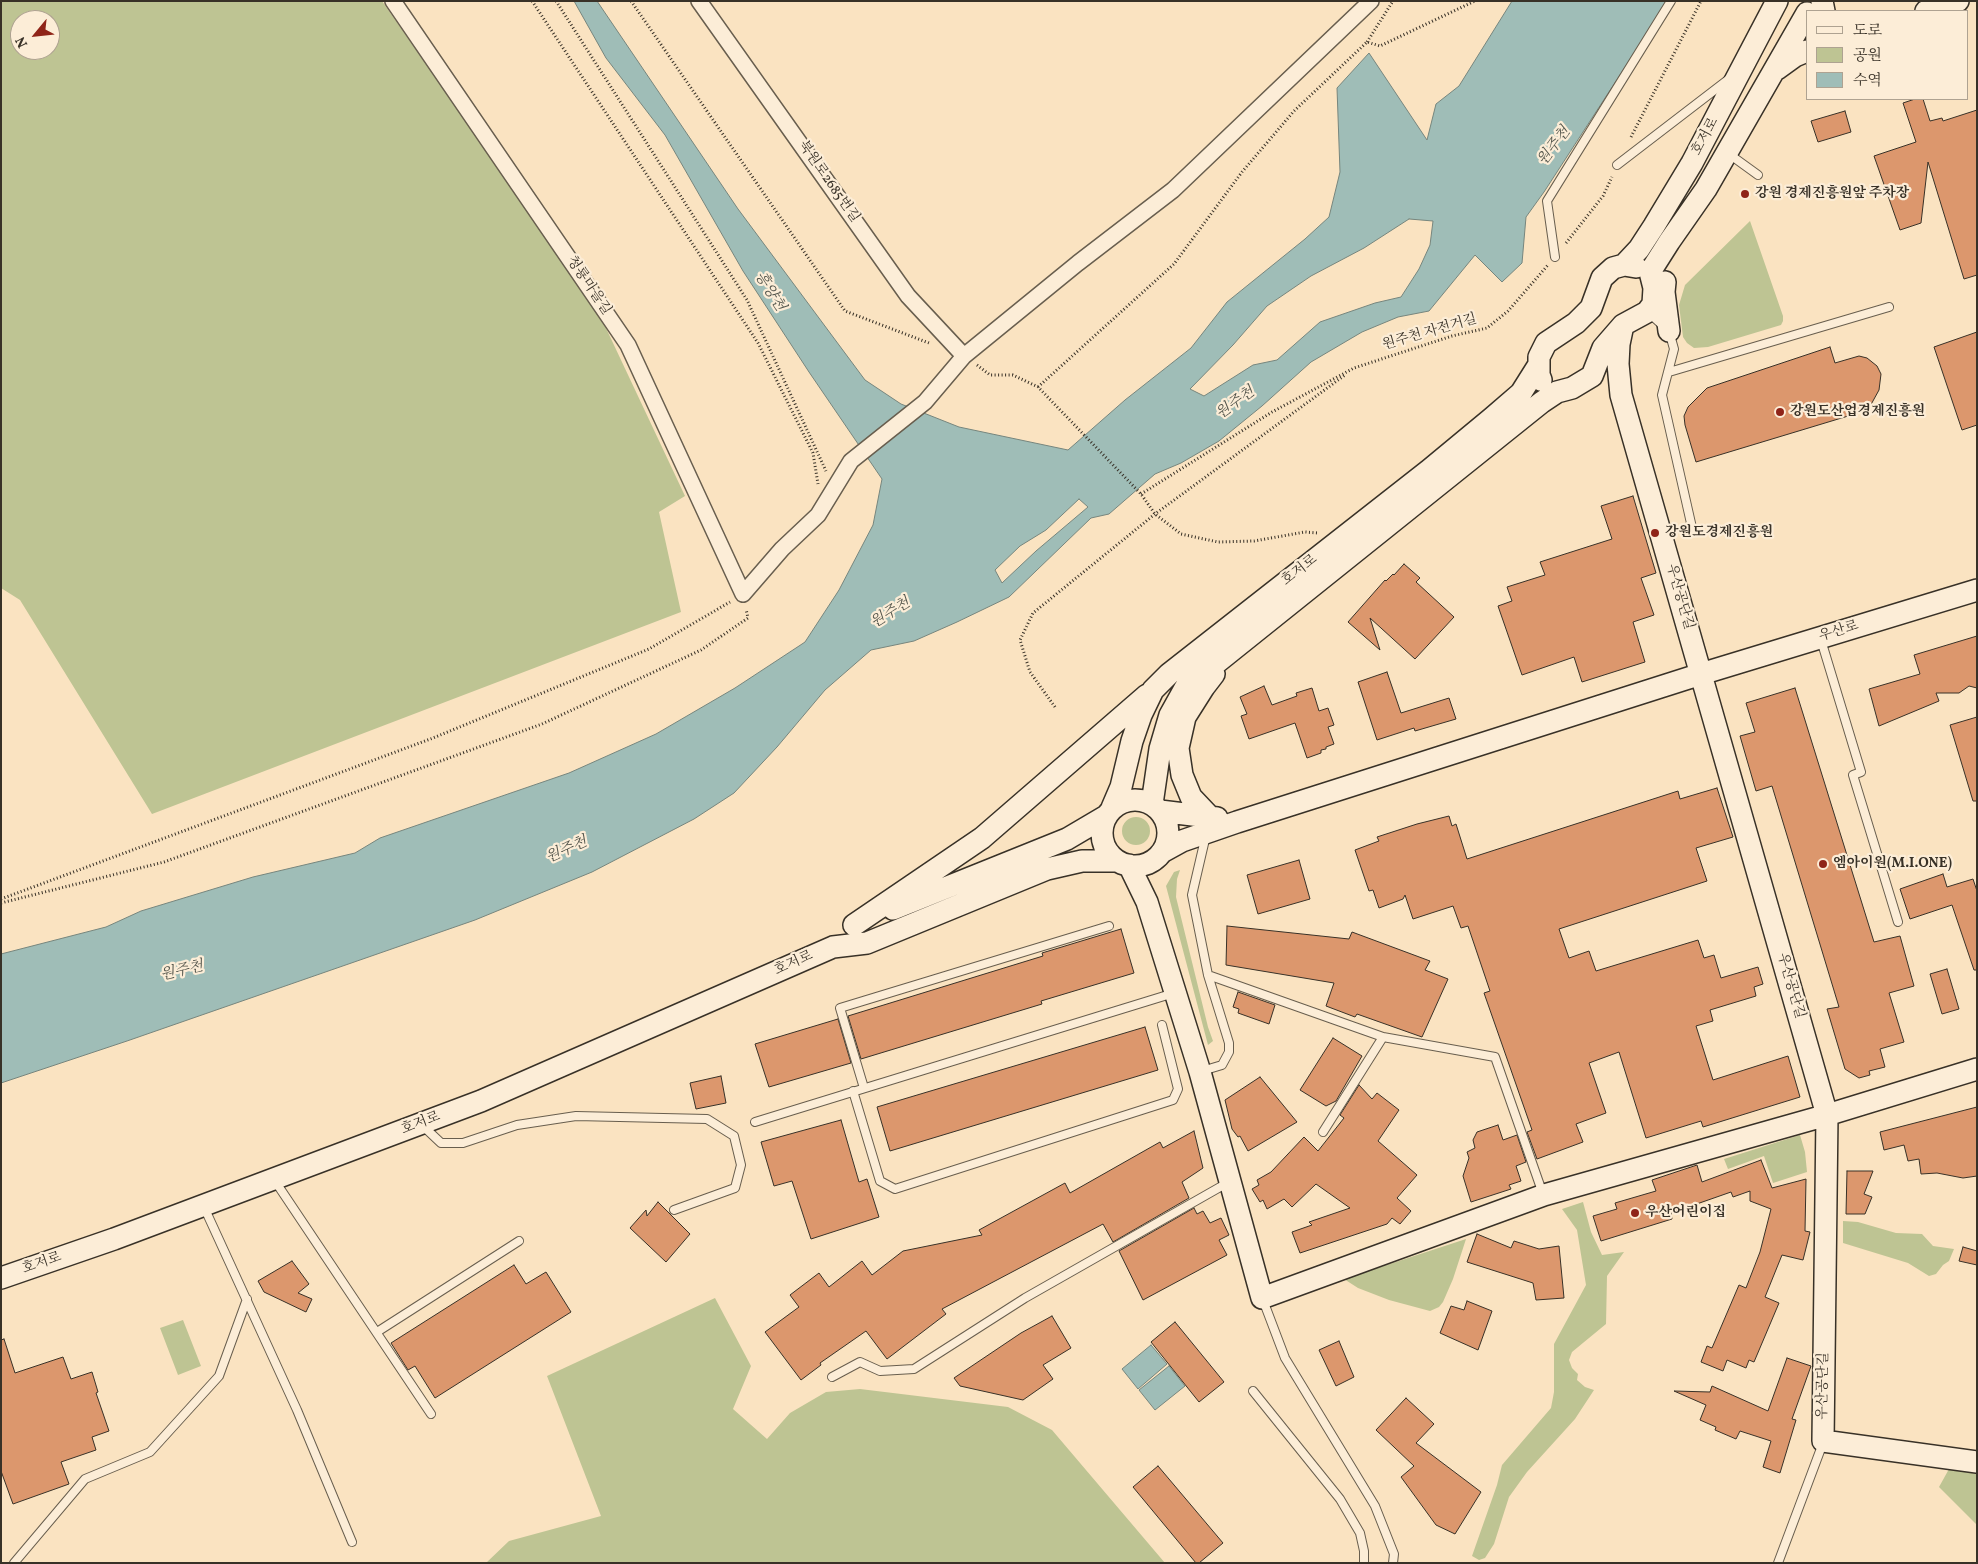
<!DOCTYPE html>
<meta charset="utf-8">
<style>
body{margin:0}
#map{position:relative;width:1978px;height:1564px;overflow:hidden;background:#fae3c1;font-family:Vollkorn,"Noto Serif KR",serif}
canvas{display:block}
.frame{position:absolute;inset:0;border:2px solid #383127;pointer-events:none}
.legend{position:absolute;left:1806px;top:10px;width:162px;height:90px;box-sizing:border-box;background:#fcedd7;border:1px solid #aea291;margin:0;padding:6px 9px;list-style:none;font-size:15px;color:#383127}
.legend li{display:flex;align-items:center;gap:10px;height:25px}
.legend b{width:25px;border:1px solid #aea291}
.north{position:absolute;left:10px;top:10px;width:50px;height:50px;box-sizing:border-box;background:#fcedd7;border:1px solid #aea291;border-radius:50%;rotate:242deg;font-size:14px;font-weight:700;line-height:20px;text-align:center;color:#383127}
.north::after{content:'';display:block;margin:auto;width:18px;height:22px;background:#8f2418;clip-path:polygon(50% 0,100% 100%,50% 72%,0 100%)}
</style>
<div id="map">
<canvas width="1978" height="1564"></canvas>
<div class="frame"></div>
<ul class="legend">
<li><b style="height:6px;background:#fcedd7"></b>도로</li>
<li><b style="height:14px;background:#bec493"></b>공원</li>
<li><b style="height:14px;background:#9fbdb7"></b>수역</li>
</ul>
<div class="north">N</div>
</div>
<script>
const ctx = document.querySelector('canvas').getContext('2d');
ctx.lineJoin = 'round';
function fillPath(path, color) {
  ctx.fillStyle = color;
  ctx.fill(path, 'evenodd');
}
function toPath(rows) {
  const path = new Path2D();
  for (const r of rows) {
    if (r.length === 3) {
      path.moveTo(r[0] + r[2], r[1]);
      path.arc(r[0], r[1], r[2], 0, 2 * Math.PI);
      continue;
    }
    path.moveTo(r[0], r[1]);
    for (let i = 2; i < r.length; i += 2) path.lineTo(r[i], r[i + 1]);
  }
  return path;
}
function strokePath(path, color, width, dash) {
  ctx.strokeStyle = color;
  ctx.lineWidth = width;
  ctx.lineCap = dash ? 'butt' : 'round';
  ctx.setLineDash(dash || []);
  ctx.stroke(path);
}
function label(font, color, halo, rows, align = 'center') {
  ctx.font = font + ' Vollkorn,"Noto Serif KR",serif';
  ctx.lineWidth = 4.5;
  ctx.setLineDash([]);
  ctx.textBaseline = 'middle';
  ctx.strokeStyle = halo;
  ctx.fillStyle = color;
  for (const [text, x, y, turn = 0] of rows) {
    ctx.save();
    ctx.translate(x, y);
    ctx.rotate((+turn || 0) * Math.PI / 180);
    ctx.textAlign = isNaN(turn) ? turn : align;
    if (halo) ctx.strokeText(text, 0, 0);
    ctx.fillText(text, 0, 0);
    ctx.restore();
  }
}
fillPath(toPath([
 [1,1,382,1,597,309,685,496,659,512,681,612,152,814,20,600,1,588],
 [20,20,50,20,50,50,20,50],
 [1750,221,1783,316,1783,321,1781,325,1708,347,1694,348,1687,343,1683,337,1679,305,1685,285],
 [1136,831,14],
 [1180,870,1177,879,1176,897,1208,1027,1213,1041,1208,1045,1166,886,1174,872],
 [1800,1135,1805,1152,1807,1172,1773,1183,1764,1156,1728,1169,1724,1159],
 [1583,1202,1591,1232,1602,1255,1624,1252,1607,1276,1606,1324,1572,1352,1569,1360,1572,1368,1578,1374,1577,1380,1585,1387,1594,1390,1575,1419,1527,1472,1509,1497,1494,1544,1485,1558,1479,1560,1472,1556,1497,1485,1502,1465,1551,1408,1554,1392,1554,1344,1586,1285,1577,1230,1562,1209],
 [1843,1221,1858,1222,1896,1233,1922,1234,1933,1246,1954,1249,1949,1261,1943,1265,1936,1274,1929,1276,1908,1263,1843,1243],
 [1466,1239,1453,1279,1443,1302,1439,1307,1430,1311,1389,1300,1358,1288,1344,1279],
 [715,1298,751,1366,733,1409,767,1439,790,1413,826,1392,860,1389,1008,1407,1052,1430,1165,1563,486,1563,509,1541,601,1516,547,1376],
 [183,1320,201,1366,178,1375,160,1328],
 [1949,1469,1977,1474,1977,1525,1939,1487]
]), '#bec493');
const water = toPath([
 [574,1,597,1,738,209,865,380,901,404,959,427,1068,450,1125,400,1191,348,1227,302,1305,239,1329,217,1340,172,1337,88,1369,53,1427,140,1436,104,1459,86,1512,1,1668,1,1544,192,1526,217,1522,263,1502,282,1475,255,1429,311,1398,317,1362,332,1311,362,1262,406,1219,441,1181,463,1155,474,1109,514,1091,518,1009,597,957,622,914,641,871,650,825,690,777,747,734,793,694,819,592,872,475,920,127,1041,1,1083,1,954,106,927,141,911,253,877,355,853,380,838,569,773,656,734,735,688,799,646,805,642,839,590,873,525,882,479,809,372,743,271,665,135,606,58,574,1],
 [1409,219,1433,221,1430,245,1419,269,1401,297,1375,303,1320,322,1277,360,1253,365,1204,396,1190,389,1233,345,1267,306,1311,276,1364,248,1409,219],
 [1079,499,1088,507,1036,551,1002,583,995,570,1020,546,1046,530,1079,499],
 [1151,1345,1167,1364,1138,1389,1122,1369,1151,1345],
 [1169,1366,1185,1386,1155,1410,1139,1390,1169,1366]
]);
fillPath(water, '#9fbdb7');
strokePath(water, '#76857d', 1);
const building = toPath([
 [1915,99,1923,99,1930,121,1942,118,1943,121,1977,110,1977,275,1964,279,1928,162,1921,223,1900,230,1874,156,1916,142,1903,103,1915,99],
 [1845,111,1851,132,1818,142,1811,121,1845,111],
 [1977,332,1977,425,1962,430,1934,347,1977,332],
 [1830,347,1835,363,1859,356,1867,358,1877,366,1881,374,1879,390,1868,410,1696,462,1685,425,1684,416,1688,407,1707,388,1830,347],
 [1633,496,1656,573,1641,578,1654,615,1633,622,1645,662,1582,682,1574,657,1522,675,1498,606,1512,601,1507,587,1545,575,1540,562,1612,539,1601,506,1633,496],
 [1404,564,1420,578,1416,582,1454,617,1415,659,1370,618,1380,650,1348,622,1385,580,1386,581,1393,574,1394,575,1404,564],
 [1977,636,1977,688,1969,686,1959,693,1936,693,1939,701,1879,726,1869,689,1920,674,1914,655,1977,636],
 [1387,672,1401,713,1449,698,1456,719,1415,731,1414,728,1377,740,1358,682,1387,672],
 [1264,686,1272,705,1297,696,1296,693,1312,688,1319,711,1328,708,1334,725,1328,727,1334,744,1326,747,1326,749,1321,750,1321,753,1307,758,1295,723,1249,739,1241,716,1247,714,1240,697,1264,686],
 [1795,688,1874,942,1900,936,1914,986,1889,993,1904,1042,1880,1049,1885,1067,1869,1071,1870,1075,1859,1078,1845,1069,1827,1009,1839,1007,1772,786,1756,791,1740,736,1755,732,1746,703,1795,688],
 [1977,717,1977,801,1973,801,1950,725,1977,717],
 [1717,788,1733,837,1696,848,1707,881,1559,929,1569,958,1589,951,1596,971,1698,940,1704,958,1714,955,1721,978,1758,967,1763,984,1754,987,1756,996,1710,1010,1713,1021,1696,1026,1713,1080,1788,1056,1800,1097,1703,1127,1701,1121,1646,1138,1619,1052,1589,1063,1606,1113,1576,1124,1583,1142,1537,1159,1527,1132,1532,1130,1484,993,1490,991,1468,926,1461,928,1453,906,1413,919,1405,895,1403,899,1379,908,1373,890,1369,891,1355,850,1379,841,1377,837,1417,824,1449,816,1452,826,1456,824,1467,859,1678,791,1680,799,1717,788],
 [1299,860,1310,899,1258,914,1247,875,1299,860],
 [1943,874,1947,887,1973,879,1977,891,1977,970,1974,970,1952,905,1910,919,1900,889,1943,874],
 [1227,926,1349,939,1352,932,1430,961,1425,970,1448,979,1422,1037,1357,1014,1355,1017,1326,1006,1334,983,1226,965,1227,926],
 [1121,929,1134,973,1041,1001,1042,1004,861,1059,848,1016,1043,956,1042,953,1121,929],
 [1947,969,1959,1009,1942,1014,1930,974,1947,969],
 [1238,992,1275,1005,1269,1024,1238,1013,1239,1009,1233,1007,1238,992],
 [838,1019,851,1063,769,1087,755,1044,838,1019],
 [1145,1027,1158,1070,890,1151,877,1107,1145,1027],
 [1333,1038,1362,1056,1336,1101,1326,1106,1300,1090,1333,1038],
 [721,1076,726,1103,696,1109,690,1083,721,1076],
 [1260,1077,1297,1122,1248,1151,1240,1136,1238,1137,1232,1129,1225,1100,1260,1077],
 [1359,1085,1372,1099,1377,1093,1399,1110,1378,1141,1417,1175,1397,1198,1411,1211,1400,1224,1392,1218,1387,1224,1300,1253,1292,1232,1312,1225,1309,1222,1350,1208,1316,1184,1292,1207,1284,1199,1267,1209,1263,1200,1260,1202,1252,1189,1259,1185,1257,1180,1271,1172,1304,1137,1318,1151,1344,1118,1340,1115,1359,1085],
 [1977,1107,1977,1176,1963,1178,1937,1173,1921,1174,1919,1159,1908,1161,1904,1145,1884,1150,1880,1132,1977,1107],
 [841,1120,859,1182,867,1179,879,1217,811,1239,792,1181,774,1186,761,1142,841,1120],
 [1498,1125,1503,1140,1517,1135,1526,1162,1516,1166,1521,1181,1509,1185,1511,1189,1471,1202,1463,1176,1469,1158,1467,1152,1475,1148,1473,1140,1477,1132,1498,1125],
 [1194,1131,1203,1168,1182,1182,1189,1198,1113,1242,1103,1224,942,1309,946,1314,887,1359,866,1331,820,1363,821,1365,801,1380,765,1332,799,1307,790,1295,819,1273,829,1287,862,1261,872,1275,903,1251,982,1235,979,1230,1065,1183,1070,1193,1160,1142,1163,1148,1194,1131],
 [1761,1160,1772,1188,1806,1179,1805,1231,1810,1232,1803,1260,1782,1255,1765,1297,1779,1303,1754,1362,1749,1360,1746,1368,1727,1360,1723,1371,1701,1362,1707,1346,1712,1348,1739,1285,1746,1288,1760,1252,1771,1209,1750,1201,1750,1191,1733,1197,1731,1192,1671,1213,1672,1219,1601,1241,1593,1216,1617,1209,1615,1203,1656,1191,1652,1180,1697,1165,1702,1182,1761,1160],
 [1847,1171,1873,1171,1864,1194,1872,1197,1865,1214,1846,1214,1847,1171],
 [658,1202,690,1234,666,1262,630,1228,646,1210,647,1216,658,1202],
 [1194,1208,1197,1214,1203,1211,1210,1223,1221,1218,1229,1235,1219,1240,1227,1255,1143,1300,1119,1251,1194,1208],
 [1477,1234,1511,1248,1514,1241,1539,1249,1559,1246,1564,1298,1536,1300,1533,1283,1467,1262,1477,1234],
 [1963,1247,1977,1251,1977,1265,1959,1261,1963,1247],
 [292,1261,309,1284,298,1293,312,1299,306,1312,264,1292,258,1281,292,1261],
 [514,1265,526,1284,546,1272,571,1312,435,1398,415,1366,408,1370,391,1343,514,1265],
 [1467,1301,1492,1311,1478,1350,1440,1333,1451,1306,1464,1310,1467,1301],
 [1052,1316,1071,1348,1043,1365,1053,1379,1023,1400,960,1386,954,1378,1021,1333,1052,1316],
 [1175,1322,1224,1382,1199,1402,1151,1342,1175,1322],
 [4,1339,15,1373,63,1357,71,1379,92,1372,98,1392,96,1393,109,1431,92,1437,96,1450,61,1462,69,1484,13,1504,1,1471,1,1340,4,1339],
 [1339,1341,1354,1377,1336,1386,1319,1350,1339,1341],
 [1787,1358,1811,1366,1792,1419,1796,1420,1780,1473,1763,1467,1771,1441,1740,1431,1736,1439,1715,1430,1716,1427,1700,1420,1706,1405,1674,1391,1710,1392,1712,1386,1768,1411,1787,1358],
 [1406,1398,1434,1424,1416,1443,1481,1492,1455,1534,1436,1525,1401,1477,1414,1466,1376,1430,1406,1398],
 [1158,1466,1223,1543,1199,1563,1196,1563,1133,1487,1158,1466]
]);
fillPath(building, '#dc976d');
strokePath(building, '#383127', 1);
const lane = toPath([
 [1729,154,1758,175],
 [1617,165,1729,79],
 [1555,257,1547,201,1671,1],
 [1649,313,1669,331,1674,349,1662,395,1693,532],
 [1669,372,1889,307],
 [1821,640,1861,772,1853,775,1898,922],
 [1208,975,1383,1037,1495,1057,1543,1194],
 [1202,1071,1222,1065,1229,1052,1229,1043,1208,975,1192,895,1206,835],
 [864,1088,840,1008,1109,926],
 [853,1091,880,1181,895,1189,1173,1100,1178,1089,1162,1025],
 [755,1122,1174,993],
 [423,1126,441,1143,463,1143,517,1125,576,1116,707,1119,734,1136,741,1165,735,1188,674,1210],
 [1323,1132,1383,1037],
 [275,1181,431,1414],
 [204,1207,297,1410,352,1542],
 [1263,1300,1285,1358,1375,1506,1394,1554,1393,1563],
 [377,1332,519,1241],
 [832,1377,860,1362,880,1371,914,1369,1025,1298,1229,1182],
 [1253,1391,1340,1499,1360,1533,1364,1551,1364,1563],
 [14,1563,85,1479,150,1452,219,1376,247,1299],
 [1778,1563,1823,1443]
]);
const street = toPath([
 [393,1,628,345,743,594,782,549,818,515,851,461,925,402,964,356,1078,263,1173,190,1371,1],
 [699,1,908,296,964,356]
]);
const secondary = toPath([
 [1822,1,1824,11],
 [1926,11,1958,1],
 [1777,69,1795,56,1807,51],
 [1624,265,1639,249,1654,226,1692,163,1777,1],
 [1665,282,1664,292,1669,331],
 [1623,325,1619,344,1618,364,1621,395,1827,1115,1823,1441,1977,1462],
 [1541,380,1539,375,1539,357,1546,343,1576,323,1591,308,1602,278,1613,268,1624,265,1636,267],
 [1135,833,33],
 [1152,804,1160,749,1170,715,1185,688,1542,402,1557,392,1572,388,1592,376,1603,348,1623,325,1647,312,1653,304,1654,288,1650,272,1669,242,1706,189,1807,13],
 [1112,808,1121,787,1132,741,1141,715,1153,690,1169,674,1428,471,1492,418,1521,393,1538,366],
 [1160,811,1217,818],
 [1210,817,1191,797,1182,775,1178,748,1185,717,1204,687,1214,674],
 [1162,852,1182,841,1237,822,1701,674,1977,590],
 [1129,865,1147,902,1200,1072,1262,1298,1544,1195,1827,1115,1977,1069],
 [893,909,1067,839,1106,816],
 [854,925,982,838,1147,695],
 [1,1278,114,1239,481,1101,833,947,867,943,1047,869,1082,861,1116,861]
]);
strokePath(lane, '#685e4e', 10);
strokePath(street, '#685e4e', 18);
strokePath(secondary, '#383127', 24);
strokePath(toPath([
 [532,1,758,343,813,453,818,484],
 [556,1,747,300,826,471],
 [631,1,845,311,929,343],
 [1367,42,1393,1],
 [1631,137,1701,1],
 [1566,243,1603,196,1612,177],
 [977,365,990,375,1013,375,1038,387,1141,494,1155,514,1181,534,1218,542,1254,541,1305,532,1318,533],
 [1038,387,1174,264,1242,172,1294,111,1367,42,1380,46,1475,1],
 [1141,494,1272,412,1354,368,1452,336,1487,328,1508,311,1548,265],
 [1055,707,1030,672,1020,640,1033,613,1155,514,1345,375],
 [1,899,433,738,649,649,730,602],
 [1,903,164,862,542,724,701,650,748,618,746,609]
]), '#383127', 3, [1, 2.5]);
strokePath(lane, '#fcedd7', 8);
strokePath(street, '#fcedd7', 15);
strokePath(secondary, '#fcedd7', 21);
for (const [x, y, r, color] of [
 [1745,194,5,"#8f2418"],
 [1780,412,5,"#8f2418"],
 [1655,533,5,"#8f2418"],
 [1823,864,5,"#8f2418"],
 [1635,1213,5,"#8f2418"]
]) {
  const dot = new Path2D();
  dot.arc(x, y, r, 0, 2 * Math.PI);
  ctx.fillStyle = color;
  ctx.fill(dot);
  strokePath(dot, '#fcedd7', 2);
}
label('14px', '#383127', '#fcedd7', [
 ["호저로",1706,137,-62],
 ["북원로2685번길",828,182,55],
 ["청룡마을길",588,286,56],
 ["원주천 자전거길",1430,333,-16],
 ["호저로",1300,571,-38],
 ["우산공단길",1679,597,74],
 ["우산로",1839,632,-17],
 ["호저로",794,964,-24],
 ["우산공단길",1790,986,74],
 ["호저로",421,1124,-21],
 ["호저로",42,1264,-19],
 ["우산공단길",1824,1386,-89]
]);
label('bold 14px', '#383127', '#fcedd7', [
 ["강원 경제진흥원앞 주차장",1755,194],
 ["강원도산업경제진흥원",1790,412],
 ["강원도경제진흥원",1665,533],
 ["엠아이원(M.I.ONE)",1833,864],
 ["우산어린이집",1645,1213]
], 'left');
label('italic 15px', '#52544b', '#fcedd7', [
 ["원주천",1555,147,-53],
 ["흥양천",769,292,58],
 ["원주천",1236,404,-36],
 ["원주천",891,614,-32],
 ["원주천",567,851,-24],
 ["원주천",182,972,-13]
]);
</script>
